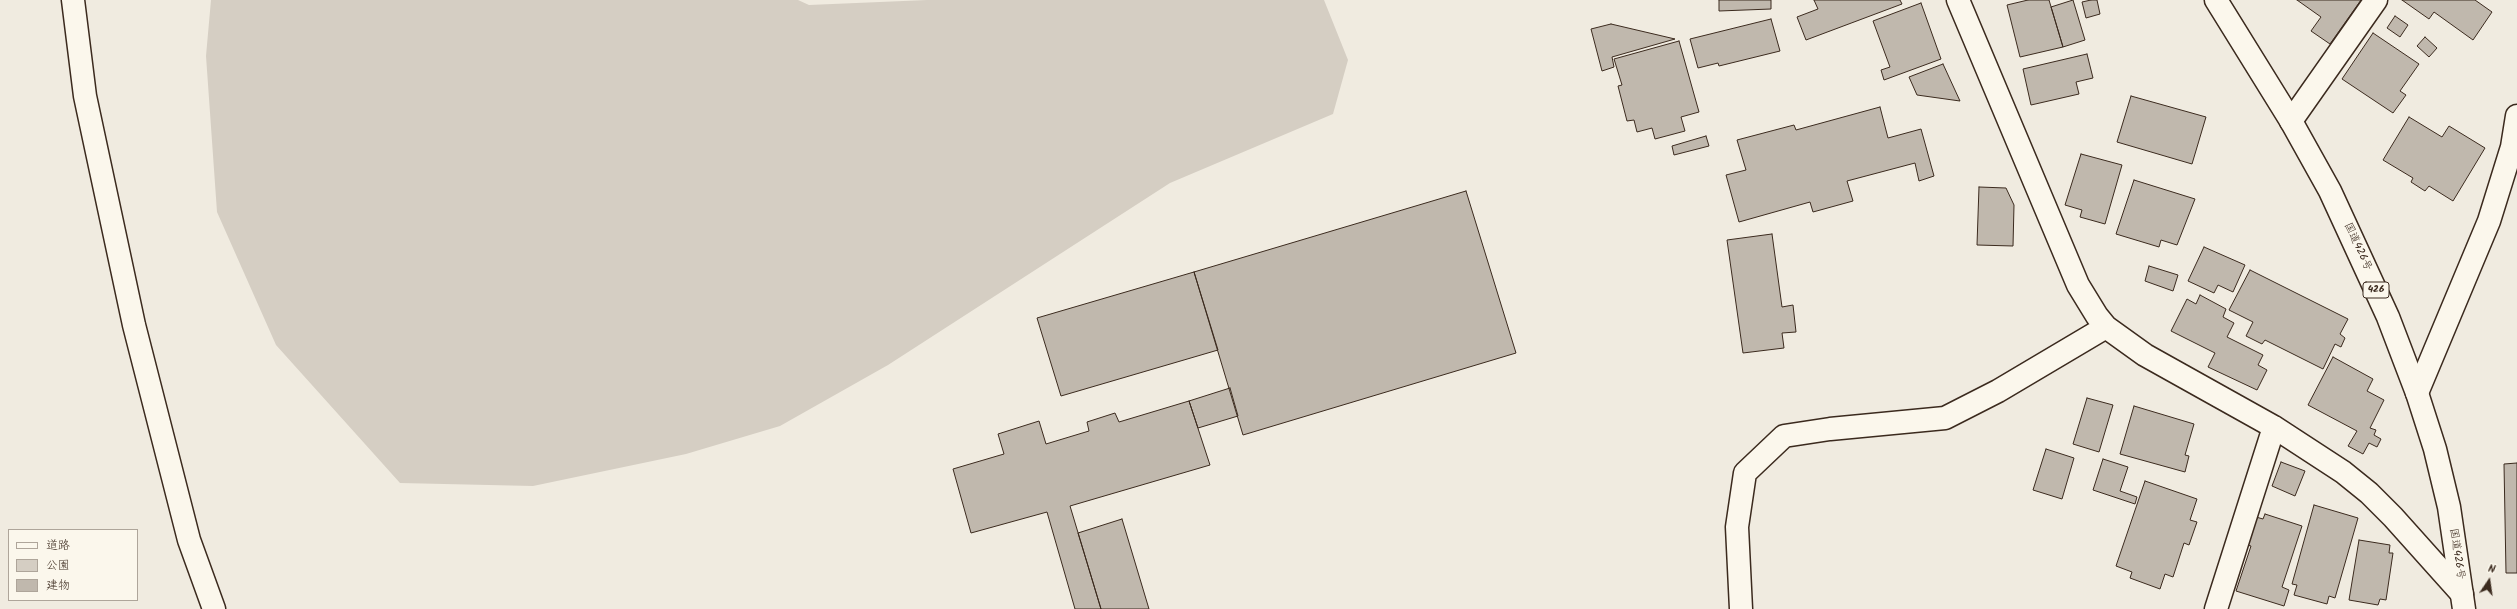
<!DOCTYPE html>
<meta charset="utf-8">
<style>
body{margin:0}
#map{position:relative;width:2517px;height:609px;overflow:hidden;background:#f0ebe0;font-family:Kalam,"Klee One",sans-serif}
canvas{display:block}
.legend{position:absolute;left:8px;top:529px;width:130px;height:72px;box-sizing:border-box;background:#fbf7ec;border:1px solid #aea59a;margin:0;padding:5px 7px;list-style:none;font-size:12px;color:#3b2a1e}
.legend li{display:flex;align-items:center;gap:8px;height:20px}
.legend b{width:20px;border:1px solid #aea59a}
.north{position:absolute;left:2469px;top:561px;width:40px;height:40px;-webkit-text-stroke:3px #fbf7ec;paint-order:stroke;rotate:13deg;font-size:11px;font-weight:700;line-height:16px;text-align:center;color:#3b2a1e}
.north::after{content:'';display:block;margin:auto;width:14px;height:18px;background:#3b2a1e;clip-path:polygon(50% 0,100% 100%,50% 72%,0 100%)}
</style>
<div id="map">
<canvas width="2517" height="609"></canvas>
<ul class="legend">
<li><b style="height:5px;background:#fbf7ec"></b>道路</li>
<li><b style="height:11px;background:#d5cec3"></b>公園</li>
<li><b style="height:11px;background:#c0b8ad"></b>建物</li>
</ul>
<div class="north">N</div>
</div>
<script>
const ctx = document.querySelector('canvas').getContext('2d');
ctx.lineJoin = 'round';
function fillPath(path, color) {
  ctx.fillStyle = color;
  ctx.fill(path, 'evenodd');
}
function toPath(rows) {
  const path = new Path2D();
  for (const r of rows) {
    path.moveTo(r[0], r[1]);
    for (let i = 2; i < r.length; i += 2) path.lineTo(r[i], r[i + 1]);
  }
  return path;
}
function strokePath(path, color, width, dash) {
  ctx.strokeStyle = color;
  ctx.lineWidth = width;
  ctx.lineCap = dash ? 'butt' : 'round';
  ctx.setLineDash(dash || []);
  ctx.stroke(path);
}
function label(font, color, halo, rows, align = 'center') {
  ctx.font = font + ' Kalam,"Klee One",sans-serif';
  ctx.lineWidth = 3;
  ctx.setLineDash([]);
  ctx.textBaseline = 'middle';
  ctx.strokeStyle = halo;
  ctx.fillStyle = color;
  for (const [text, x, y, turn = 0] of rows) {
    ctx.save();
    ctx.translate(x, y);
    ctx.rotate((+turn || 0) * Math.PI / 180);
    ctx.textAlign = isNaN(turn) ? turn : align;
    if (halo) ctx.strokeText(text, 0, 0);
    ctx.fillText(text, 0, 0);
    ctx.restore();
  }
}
fillPath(toPath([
 [211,0,798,0,809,5,927,0,1324,0,1348,60,1333,114,1170,183,888,365,780,426,686,454,533,486,400,483,276,345,217,212,206,56]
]), '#d5cec3');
const building = toPath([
 [1719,0,1771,0,1771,9,1719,11,1719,0],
 [1814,0,1900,0,1902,4,1806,40,1797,17,1818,9,1814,0],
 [2028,0,2049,0,2063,47,2020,57,2007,5,2028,0],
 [2073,0,2085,40,2063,47,2051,7,2073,0],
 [2091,0,2097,0,2100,14,2086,18,2082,2,2091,0],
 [2297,0,2361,0,2330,44,2311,31,2321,17,2297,0],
 [2402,0,2475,0,2492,12,2473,40,2434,12,2429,19,2402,0],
 [1921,3,1941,59,1884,80,1881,70,1890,67,1873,21,1921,3],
 [2395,16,2408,25,2400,37,2387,28,2395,16],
 [1771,19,1780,51,1719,66,1718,63,1698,68,1690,39,1771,19],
 [1611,24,1675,39,1612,57,1614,67,1602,71,1591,29,1611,24],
 [2373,33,2419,64,2400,91,2406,95,2393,113,2342,79,2373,33],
 [2425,37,2437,48,2429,57,2417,46,2425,37],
 [1679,41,1699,112,1681,117,1685,131,1655,139,1652,128,1637,132,1634,120,1627,121,1618,86,1622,85,1614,59,1679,41],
 [2087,54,2093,78,2076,82,2079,94,2031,105,2023,69,2087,54],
 [1943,64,1960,101,1917,95,1909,77,1943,64],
 [2131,96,2206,117,2192,164,2117,142,2131,96],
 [1880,107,1888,138,1921,129,1934,176,1919,181,1915,163,1847,181,1853,201,1813,212,1810,202,1739,222,1726,175,1746,170,1737,140,1794,125,1796,130,1880,107],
 [2409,117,2442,137,2449,126,2485,148,2453,201,2429,186,2425,191,2411,182,2413,178,2383,160,2409,117],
 [1706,136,1709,146,1674,155,1672,146,1706,136],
 [2081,154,2122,165,2105,224,2080,217,2082,210,2065,205,2081,154],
 [2134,180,2195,199,2177,245,2161,240,2159,247,2116,234,2134,180],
 [1979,187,2006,188,2014,205,2013,246,1977,245,1979,187],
 [1466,191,1516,353,1243,435,1194,272,1466,191],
 [1772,234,1782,307,1793,305,1796,332,1782,333,1784,348,1743,353,1727,240,1772,234],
 [2204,247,2245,265,2233,292,2218,285,2214,293,2188,281,2204,247],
 [2149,266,2178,275,2173,291,2145,281,2149,266],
 [2250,270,2348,319,2340,334,2345,338,2341,347,2335,344,2323,369,2265,340,2262,344,2246,336,2253,322,2229,310,2250,270],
 [1194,272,1218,350,1061,396,1037,318,1194,272],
 [2200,295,2226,309,2223,317,2234,323,2227,337,2263,355,2258,365,2267,370,2257,390,2208,367,2215,353,2171,331,2187,299,2196,304,2200,295],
 [2333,357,2373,379,2367,391,2384,400,2370,428,2376,430,2374,435,2381,439,2377,447,2369,443,2363,454,2348,446,2357,431,2308,405,2333,357],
 [1230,388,1238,416,1198,428,1189,401,1230,388],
 [2087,398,2113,405,2099,452,2073,444,2087,398],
 [1189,401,1210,465,1070,506,1101,609,1075,609,1047,512,971,533,953,469,1004,454,998,434,1039,421,1046,444,1089,431,1087,422,1115,413,1119,422,1189,401],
 [2134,406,2194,424,2185,455,2189,456,2185,472,2120,454,2134,406],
 [2046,449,2074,458,2062,499,2033,490,2046,449],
 [2103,459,2128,467,2120,491,2137,497,2135,504,2093,490,2103,459],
 [2281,462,2305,471,2295,496,2272,486,2281,462],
 [2517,463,2517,573,2506,573,2504,464,2517,463],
 [2145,481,2197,499,2190,520,2197,522,2189,545,2184,543,2173,577,2165,574,2160,589,2130,578,2132,572,2116,566,2145,481],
 [2314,505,2358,518,2335,598,2329,596,2327,604,2294,595,2297,585,2292,584,2314,505],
 [2265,514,2302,526,2282,587,2289,590,2284,606,2236,591,2251,546,2247,545,2256,517,2263,519,2265,514],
 [1122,519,1149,609,1101,609,1078,533,1122,519],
 [2359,540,2390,545,2389,553,2393,553,2386,600,2380,599,2378,605,2349,600,2359,540]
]);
fillPath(building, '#c0b8ad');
strokePath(building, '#3b2a1e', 1);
const minor = toPath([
 [73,0,85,96,134,325,189,540,214,609],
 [1958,0,2078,285,2097,316,2106,327,2145,355,2274,427,2343,472,2369,493,2393,517,2462,594],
 [2291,121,2376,0],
 [2417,393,2489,221,2512,147,2517,116],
 [1741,609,1737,527,1745,473,1784,436,1830,429,1945,418,1998,391,2106,327],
 [2216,609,2274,427]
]);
const highway = toPath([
 [2216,0,2291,121,2330,191,2388,317,2417,393,2435,449,2449,507,2464,609]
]);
strokePath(minor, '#3b2a1e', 25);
strokePath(highway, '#3b2a1e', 25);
strokePath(minor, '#fbf7ec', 22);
strokePath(highway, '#fbf7ec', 22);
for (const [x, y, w] of [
 [2376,290,26]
]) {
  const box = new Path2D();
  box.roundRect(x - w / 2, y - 8, w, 16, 3);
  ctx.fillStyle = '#fbf7ec';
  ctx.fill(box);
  strokePath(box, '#3b2a1e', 1);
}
label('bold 10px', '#3b2a1e', null, [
 ["426",2376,290]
]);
label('11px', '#3b2a1e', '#fbf7ec', [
 ["国道426号",2357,247,65],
 ["国道426号",2456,554,81]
]);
</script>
